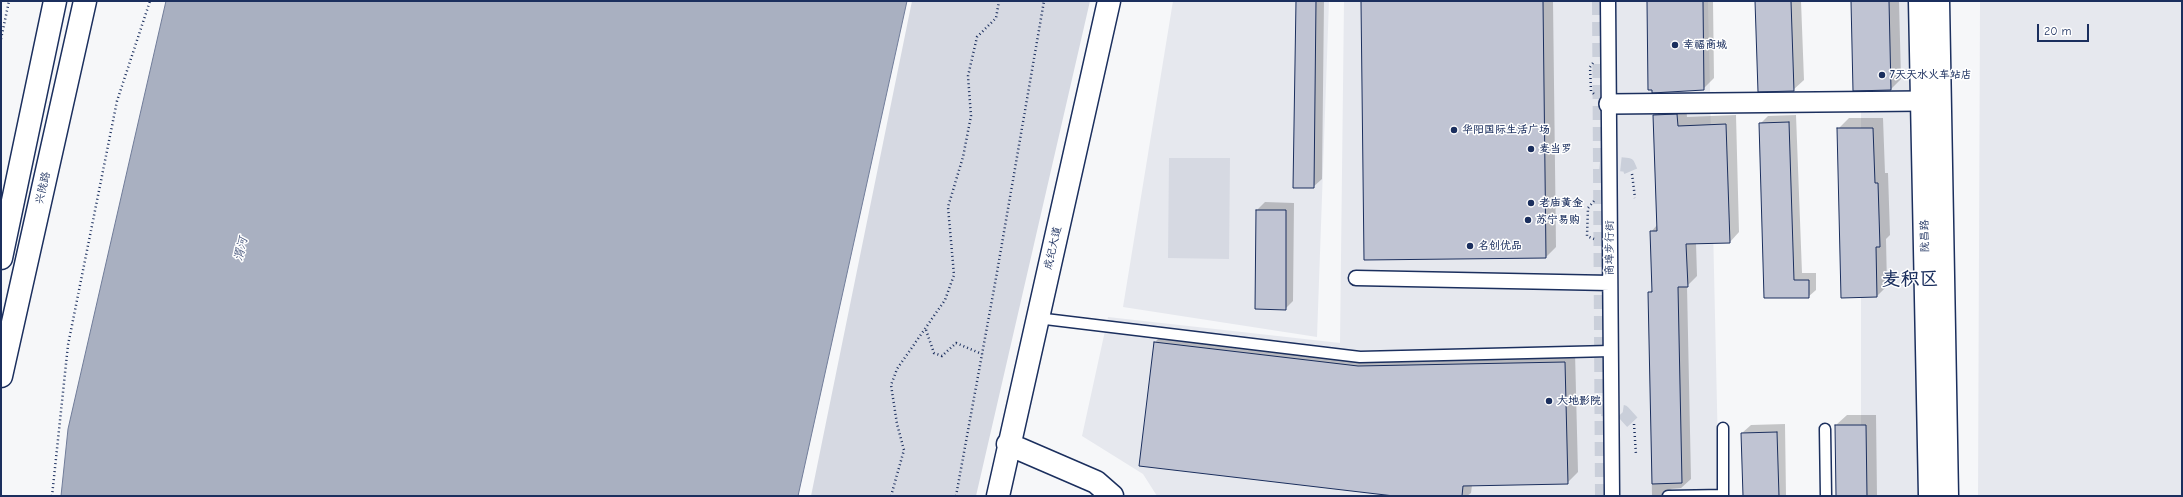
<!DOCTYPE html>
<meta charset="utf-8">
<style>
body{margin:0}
#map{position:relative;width:2183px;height:497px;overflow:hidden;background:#f6f7f9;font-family:"Comic Neue",sans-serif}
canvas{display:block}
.frame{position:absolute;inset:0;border:2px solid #1b2f5e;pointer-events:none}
.scale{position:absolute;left:2037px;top:24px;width:52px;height:18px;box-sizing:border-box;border:2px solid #1b2f5e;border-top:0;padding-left:5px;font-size:12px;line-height:14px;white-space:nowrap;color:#1b2f5e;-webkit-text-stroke:3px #fff;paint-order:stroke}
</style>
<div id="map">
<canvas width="2183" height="497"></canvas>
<div class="frame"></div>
<div class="scale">20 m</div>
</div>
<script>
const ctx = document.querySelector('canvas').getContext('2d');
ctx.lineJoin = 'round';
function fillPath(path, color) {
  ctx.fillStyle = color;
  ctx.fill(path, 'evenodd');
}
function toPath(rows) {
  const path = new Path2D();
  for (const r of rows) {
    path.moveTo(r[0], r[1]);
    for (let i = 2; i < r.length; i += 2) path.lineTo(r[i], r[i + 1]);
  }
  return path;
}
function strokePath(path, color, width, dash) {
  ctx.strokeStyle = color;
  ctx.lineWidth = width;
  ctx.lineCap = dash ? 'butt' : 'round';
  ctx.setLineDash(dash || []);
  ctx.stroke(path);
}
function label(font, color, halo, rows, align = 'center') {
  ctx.font = font + ' "Comic Neue","LXGW WenKai TC",sans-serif';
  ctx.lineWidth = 3;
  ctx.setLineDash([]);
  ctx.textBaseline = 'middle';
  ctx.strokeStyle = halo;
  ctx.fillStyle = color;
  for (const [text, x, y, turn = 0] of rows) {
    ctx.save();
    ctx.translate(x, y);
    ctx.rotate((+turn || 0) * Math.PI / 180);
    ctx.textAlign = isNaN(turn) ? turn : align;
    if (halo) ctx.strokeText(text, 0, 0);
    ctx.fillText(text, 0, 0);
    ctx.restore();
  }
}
fillPath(toPath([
 [1173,1,1329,1,1317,337,1123,307],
 [1344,1,1708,1,1719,496,1157,496,1143,474,1082,436,1108,317,1340,343],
 [1861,1,1923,1,1921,496,1861,496],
 [1980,1,2182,1,2182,496,1978,496]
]), '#e6e8ee');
fillPath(toPath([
 [912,1,1090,1,976,496,811,496],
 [1169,158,1230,158,1229,259,1168,258]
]), '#d6d9e2');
const water = toPath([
 [166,1,907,1,798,496,61,496,68,429,166,1]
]);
fillPath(water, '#a9b0c1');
strokePath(water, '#707c99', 1);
fillPath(toPath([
 [1297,1,1324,1,1322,179,1313,187],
 [1362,1,1553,1,1556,247,1546,257],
 [1648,1,1713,1,1714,78,1703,89],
 [1756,1,1801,1,1804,80,1793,90],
 [1852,1,1899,1,1901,79,1891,89],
 [1663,105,1686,105,1687,117,1736,115,1739,232,1730,242,1696,243,1697,276,1687,286,1691,479,1681,488,1670,489,1678,493,1702,496,1652,496,1649,293,1653,289,1651,232,1657,225,1654,115],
 [1796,115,1802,273,1816,273,1816,290,1808,297,1765,297,1760,124,1768,116],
 [1849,118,1883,118,1885,173,1888,173,1890,235,1886,239,1887,286,1877,296,1838,129],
 [1265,202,1294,203,1293,301,1285,309,1257,210],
 [1165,332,1369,356,1575,352,1578,472,1567,483,1472,485,1471,493,1467,496,1402,496,1155,342],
 [1847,415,1876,415,1877,496,1838,496,1836,425],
 [1785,424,1786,496,1744,496,1742,433,1751,425]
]), '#0003');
const building = toPath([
 [1296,1,1316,1,1314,188,1293,188,1296,1],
 [1361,1,1543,1,1546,258,1364,260,1361,1],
 [1647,1,1703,1,1704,90,1652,93,1652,90,1648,90,1647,1],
 [1755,1,1791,1,1794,91,1758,92,1755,1],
 [1851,1,1889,1,1891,90,1853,91,1851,1],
 [1677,114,1678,126,1726,124,1730,243,1686,244,1688,287,1678,287,1682,483,1652,484,1648,292,1652,292,1650,231,1657,231,1653,115,1677,114],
 [1789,122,1794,280,1809,280,1809,298,1764,298,1759,123,1789,122],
 [1837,128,1873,128,1875,183,1878,183,1880,247,1876,247,1877,297,1841,298,1837,128],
 [1256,210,1286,210,1286,310,1255,309,1256,210],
 [1154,342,1358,366,1565,362,1568,484,1463,486,1462,496,1394,496,1139,466,1154,342],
 [1835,425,1866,425,1867,496,1836,496,1835,425],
 [1777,432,1779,496,1743,496,1741,433,1777,432]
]);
fillPath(building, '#c0c4d3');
strokePath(building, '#1b2f5e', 1);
strokePath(toPath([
 [1599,1,1602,496],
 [1600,162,1628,165,1632,174],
 [1602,409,1623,412,1634,424]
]), '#cacfda', 14, [14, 7]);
const service = toPath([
 [1037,318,1360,357,1611,351],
 [1723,428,1723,496],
 [1825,429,1826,496],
 [1668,496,1723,495]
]);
const pedestrian = toPath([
 [1608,1,1612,496],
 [1356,278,1610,283]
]);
const minor = toPath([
 [1609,104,1922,101]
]);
const secondary = toPath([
 [1920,1,1930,496],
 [1938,1,1947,496]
]);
const primary = toPath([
 [1008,444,1096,482,1112,496],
 [998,496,1109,1]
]);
const trunk = toPath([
 [1,258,55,1],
 [1,376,85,1]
]);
strokePath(service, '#1b2f5e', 13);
strokePath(pedestrian, '#1b2f5e', 17);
strokePath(minor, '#1b2f5e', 22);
strokePath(secondary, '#1b2f5e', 25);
strokePath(primary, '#1b2f5e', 25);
strokePath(trunk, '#1b2f5e', 25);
strokePath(toPath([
 [1,39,9,1],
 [1593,63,1590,67,1591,91,1594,94],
 [1632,174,1635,198],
 [1594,201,1588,208,1587,236,1594,239],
 [926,330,934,353,942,356,956,343,982,354],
 [1634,424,1636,455],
 [52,496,68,345,117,101,150,1],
 [891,496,904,450,897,424,891,385,897,369,945,300,954,275,948,207,963,157,971,116,968,76,977,37,996,18,999,1],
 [956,496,996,278,1044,1]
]), '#1b2f5e', 2.5, [1, 3]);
strokePath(service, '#fff', 10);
strokePath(pedestrian, '#fff', 14);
strokePath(minor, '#fff', 19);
strokePath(secondary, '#fff', 22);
strokePath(primary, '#fff', 22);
strokePath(trunk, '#fff', 22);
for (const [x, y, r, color] of [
 [1675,45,4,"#1b2f5e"],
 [1882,75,4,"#1b2f5e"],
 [1454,130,4,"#1b2f5e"],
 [1531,149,4,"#1b2f5e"],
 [1531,203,4,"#1b2f5e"],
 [1528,220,4,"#1b2f5e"],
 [1470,246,4,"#1b2f5e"],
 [1549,401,4,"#1b2f5e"]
]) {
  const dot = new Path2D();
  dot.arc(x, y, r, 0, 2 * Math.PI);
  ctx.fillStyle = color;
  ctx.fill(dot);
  strokePath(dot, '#fff', 1.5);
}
label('bold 11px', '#1b2f5e', '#fff', [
 ["幸福商城",1683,45],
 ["7天天水火车站店",1890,75],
 ["华阳国际生活广场",1462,130],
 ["麦当罗",1539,149],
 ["老庙黄金",1539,203],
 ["苏宁易购",1536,220],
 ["名创优品",1478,246],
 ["大地影院",1557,401]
], 'left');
label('11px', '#1b2f5e', '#fff', [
 ["兴陇路",43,188,-77],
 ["陇昌路",1925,236,-91],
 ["成纪大道",1053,248,-77],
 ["商埠步行街",1610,248,-90]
]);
label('italic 12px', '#4d5c81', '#fff', [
 ["渭河",241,249,-76]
]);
label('bold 19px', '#1b2f5e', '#fff', [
 ["麦积区",1910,280]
]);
</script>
